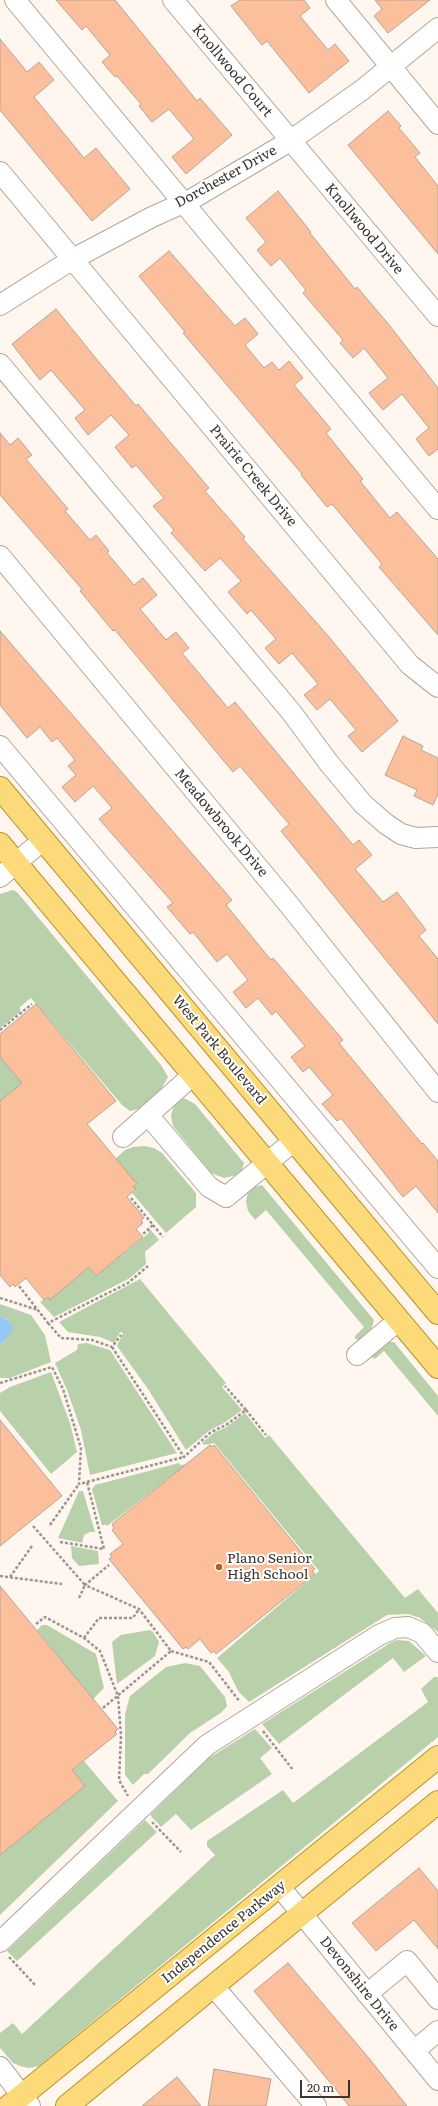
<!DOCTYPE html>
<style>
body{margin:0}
#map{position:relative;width:438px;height:2106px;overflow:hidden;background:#fff6ef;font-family:Literata,serif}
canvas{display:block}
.scale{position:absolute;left:300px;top:2080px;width:50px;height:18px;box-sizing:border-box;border:2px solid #3b3530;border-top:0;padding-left:5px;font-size:12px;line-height:14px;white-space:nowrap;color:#3b3530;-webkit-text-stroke:3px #fff;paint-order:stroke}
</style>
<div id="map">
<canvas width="438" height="2106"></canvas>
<div class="scale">20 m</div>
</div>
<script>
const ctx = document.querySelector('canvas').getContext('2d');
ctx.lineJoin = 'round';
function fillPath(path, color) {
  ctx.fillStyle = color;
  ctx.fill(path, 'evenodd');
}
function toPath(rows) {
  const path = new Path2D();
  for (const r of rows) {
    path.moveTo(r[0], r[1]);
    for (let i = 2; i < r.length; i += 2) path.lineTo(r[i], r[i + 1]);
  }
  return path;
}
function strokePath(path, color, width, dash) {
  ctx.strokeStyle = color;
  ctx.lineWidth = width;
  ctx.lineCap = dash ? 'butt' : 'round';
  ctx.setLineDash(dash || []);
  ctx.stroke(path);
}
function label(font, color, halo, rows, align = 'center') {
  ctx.font = font + ' Literata,serif';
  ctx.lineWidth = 4;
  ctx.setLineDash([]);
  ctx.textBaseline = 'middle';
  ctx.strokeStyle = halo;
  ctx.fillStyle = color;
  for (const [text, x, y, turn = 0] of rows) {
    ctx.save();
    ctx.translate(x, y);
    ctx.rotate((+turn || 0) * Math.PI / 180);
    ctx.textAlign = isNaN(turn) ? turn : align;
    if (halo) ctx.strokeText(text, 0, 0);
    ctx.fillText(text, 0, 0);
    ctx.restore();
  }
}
fillPath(toPath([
 [13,890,17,892,161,1065,168,1077,161,1089,139,1109,130,1111,122,1105,31,998,20,1007,20,1012,0,1028,0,894],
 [0,1057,22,1083,0,1101],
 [184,1098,195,1104,244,1163,242,1170,237,1175,224,1178,211,1173,173,1126,171,1116,173,1108,177,1102],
 [144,1146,154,1148,162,1153,196,1193,196,1207,166,1233,132,1193,136,1190,133,1187,136,1184,115,1159,125,1150,133,1147],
 [262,1185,374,1320,372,1328,359,1340,355,1339,355,1336,364,1327,266,1210,255,1220,248,1211,246,1202,248,1191,254,1187],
 [150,1229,159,1240,145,1252,146,1264,130,1278,54,1317,40,1302,48,1297,50,1299,89,1267,96,1276,149,1233,148,1231],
 [140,1279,226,1383,222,1387,242,1410,224,1423,210,1430,186,1450,148,1389,117,1346,123,1333,120,1332,114,1343,100,1337,68,1332,59,1322],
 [0,1304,31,1315,45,1335,51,1362,10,1378,0,1378,0,1345,7,1338,10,1322,0,1316],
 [387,1342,394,1342,438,1396,438,1416,384,1351,375,1359,371,1357,373,1353],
 [87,1343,110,1350,177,1453,90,1475,81,1430,67,1390,55,1363,77,1350,78,1344],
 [51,1372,70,1423,77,1452,51,1474,0,1411,0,1393,10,1387],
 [245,1413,265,1438,269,1435,405,1598,418,1589,438,1613,438,1632,420,1618,408,1614,387,1615,249,1702,238,1691,229,1672,217,1658,319,1571,214,1443,204,1445,202,1443,215,1432,225,1428],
 [179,1463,180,1465,187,1464,107,1526,105,1524,102,1526,92,1489,95,1485],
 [79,1491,83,1491,95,1532,90,1532,84,1535,82,1543,58,1538],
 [71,1546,98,1551,99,1564,79,1566,72,1558],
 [42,1625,47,1625,96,1654,104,1688,93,1699,37,1630],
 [150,1630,153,1632,159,1642,155,1656,117,1684,112,1642,121,1635],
 [397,1640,409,1641,426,1656,404,1672,393,1658,279,1744,262,1724,390,1643],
 [185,1663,200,1666,225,1697,227,1706,222,1712,190,1733,148,1774,144,1774,133,1785,125,1775,125,1714,130,1696,166,1667],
 [434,1677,438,1677,438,1737,39,2066,29,2068,20,2066,13,2063,0,2048,0,2033,13,2023,22,2034,215,1855,207,1846,207,1841,283,1790,293,1803,428,1702,421,1689],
 [255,1729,272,1748,260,1758,272,1774,191,1830,176,1814,161,1827,150,1815,209,1758],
 [84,1761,118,1801,0,1915,0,1855,85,1786,72,1770],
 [145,1820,157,1832,17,1961,7,1951]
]), '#b9d1ab');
fillPath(toPath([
 [0,1316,10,1322,13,1328,7,1338,0,1345]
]), '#96c7f7');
const building = toPath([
 [56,0,115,0,197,101,200,98,232,135,186,174,172,157,194,139,169,109,152,122,139,106,141,104,117,76,115,77,102,62,110,55,86,26,82,30,56,0],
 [240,0,304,0,310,8,300,16,328,50,335,44,349,61,309,93,267,41,262,45,231,6,240,0],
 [375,0,430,0,388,33,374,16,382,9,375,0],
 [0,39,27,72,39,62,54,80,34,97,84,158,96,148,130,189,92,221,0,110,0,39],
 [388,111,401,126,399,128,420,153,415,157,438,186,438,254,348,145,388,111],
 [278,191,311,232,310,233,355,289,357,287,390,326,438,388,438,449,429,456,416,439,429,428,402,394,383,410,369,393,388,378,364,348,353,358,340,343,343,340,303,293,306,290,280,258,271,266,257,250,266,242,246,218,278,191],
 [169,251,235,326,245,318,258,334,245,345,264,368,272,362,279,370,289,361,303,378,294,385,331,429,326,433,363,479,360,481,390,518,397,512,438,559,438,635,379,567,382,564,332,504,327,507,301,475,302,474,183,333,185,332,139,276,169,251],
 [56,309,98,361,136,406,138,404,209,488,205,491,245,537,243,539,329,637,398,721,362,752,348,736,356,730,330,699,317,710,304,695,318,684,292,653,279,664,265,648,276,639,251,610,247,614,228,592,241,581,220,558,205,571,171,533,174,530,153,506,164,498,136,465,132,468,115,447,129,435,111,415,88,435,75,418,85,410,51,370,40,380,12,344,56,309],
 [0,433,10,445,18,438,32,455,26,459,68,509,65,511,90,540,96,535,109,551,107,553,134,585,143,578,157,595,140,609,166,640,176,632,189,648,182,653,228,708,235,702,353,845,359,840,372,855,355,869,383,902,397,892,426,930,419,936,438,959,438,1024,281,831,289,824,240,766,233,772,115,630,113,631,80,591,82,589,0,495,0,433],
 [0,631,232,900,226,905,271,960,273,958,343,1040,339,1043,422,1144,423,1143,438,1161,438,1213,416,1186,403,1197,341,1118,337,1121,322,1104,333,1095,309,1067,303,1072,291,1057,305,1046,276,1011,272,1015,258,998,246,1008,233,992,248,980,227,954,217,962,193,932,190,934,167,907,173,903,99,819,112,808,93,786,75,802,62,787,76,775,68,766,75,760,57,738,52,742,40,727,27,738,0,705,0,631],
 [403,736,423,746,421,750,438,758,438,794,433,805,414,796,417,790,385,775,403,736],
 [36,1004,116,1101,87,1124,137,1184,133,1187,136,1189,127,1197,144,1218,141,1220,143,1223,136,1229,143,1237,96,1276,89,1267,50,1300,48,1297,44,1300,26,1278,15,1287,13,1284,10,1287,0,1275,0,1101,22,1083,0,1057,0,1034,36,1004],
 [0,1420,62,1496,0,1546,0,1420],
 [210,1445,211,1447,214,1445,315,1569,312,1571,315,1574,216,1654,214,1651,211,1653,200,1639,188,1649,186,1647,183,1649,109,1559,112,1557,110,1554,123,1544,112,1530,114,1528,112,1524,210,1445],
 [0,1586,118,1729,115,1732,117,1734,72,1770,85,1786,0,1855,0,1586],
 [419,1868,438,1891,438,1949,414,1920,376,1951,352,1923,419,1868],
 [288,1963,368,2057,407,2106,349,2106,338,2092,254,1991,288,1963],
 [214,2069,271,2079,266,2106,208,2106,214,2069],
 [177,2077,201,2106,142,2106,177,2077]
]);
fillPath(building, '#fcbf9b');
strokePath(building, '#b4a49b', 1);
const minor = toPath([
 [15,0,438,509],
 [173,0,438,316],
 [336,0,438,124],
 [0,172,410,665,438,687],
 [0,305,73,259,152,217,192,199,290,141,362,90,438,28],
 [0,364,292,713,328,762,363,804,386,824,401,834,416,838,438,837],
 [0,556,286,901,438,1092],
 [0,746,438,1268],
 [0,877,43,840],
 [148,1115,209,1187,226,1197,295,1140],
 [123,1137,193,1075],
 [357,1355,399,1320],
 [280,1887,438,2080],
 [0,1942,207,1745,379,1635,395,1628,408,1627,422,1633,438,1652],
 [214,1987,316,2106],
 [367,1994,407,1961,438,1999],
 [414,2051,438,2031],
 [0,2067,30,2106]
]);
const major = toPath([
 [0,788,438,1313],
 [0,844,438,1367],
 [9,2106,438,1757],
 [67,2106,438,1802]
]);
strokePath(minor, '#b3a69a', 22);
strokePath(major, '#b89126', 24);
strokePath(toPath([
 [0,1030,32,1004],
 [131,1198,153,1225,143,1234],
 [153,1225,163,1237],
 [19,1286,48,1323,128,1283,148,1266],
 [0,1298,38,1310],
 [48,1323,61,1338,92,1340,112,1347,121,1335],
 [112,1347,184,1457,211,1432,226,1425,246,1410,225,1386],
 [0,1383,52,1367,63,1389,81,1448,79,1484,184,1457],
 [246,1410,266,1435],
 [50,1525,79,1484],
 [33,1526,85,1585,79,1598],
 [60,1542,104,1549,87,1482],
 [0,1576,62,1584],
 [10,1577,32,1546],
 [36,1624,45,1617,84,1638,100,1651,118,1696,121,1736,119,1780,128,1796],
 [84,1638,99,1618,133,1618,139,1609],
 [171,1651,209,1662,240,1702],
 [103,1708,171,1651,139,1609,85,1585,109,1565],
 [263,1731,293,1770],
 [152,1822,181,1852],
 [9,1957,36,1986]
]), '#9c958f', 2.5, [3, 2]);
strokePath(minor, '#fff', 20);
strokePath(major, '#fdda79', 22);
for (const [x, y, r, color] of [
 [219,1567,4,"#c05f1d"]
]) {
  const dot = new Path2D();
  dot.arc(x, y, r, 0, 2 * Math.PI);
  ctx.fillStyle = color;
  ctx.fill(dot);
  strokePath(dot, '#fff', 1.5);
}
label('14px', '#3b3530', '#fff', [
 ["Knollwood Court",232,71,50],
 ["Dorchester Drive",226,177,-29],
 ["Knollwood Drive",364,229,50],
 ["Prairie Creek Drive",253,476,50],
 ["Meadowbrook Drive",221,823,50],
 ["West Park Boulevard",219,1050,50],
 ["Independence Parkway",224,1932,-39],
 ["Devonshire Drive",359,1984,51]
]);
label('14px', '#3b3530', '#fff', [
 ["Plano Senior",227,1559],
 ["High School",227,1575]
], 'left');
</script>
